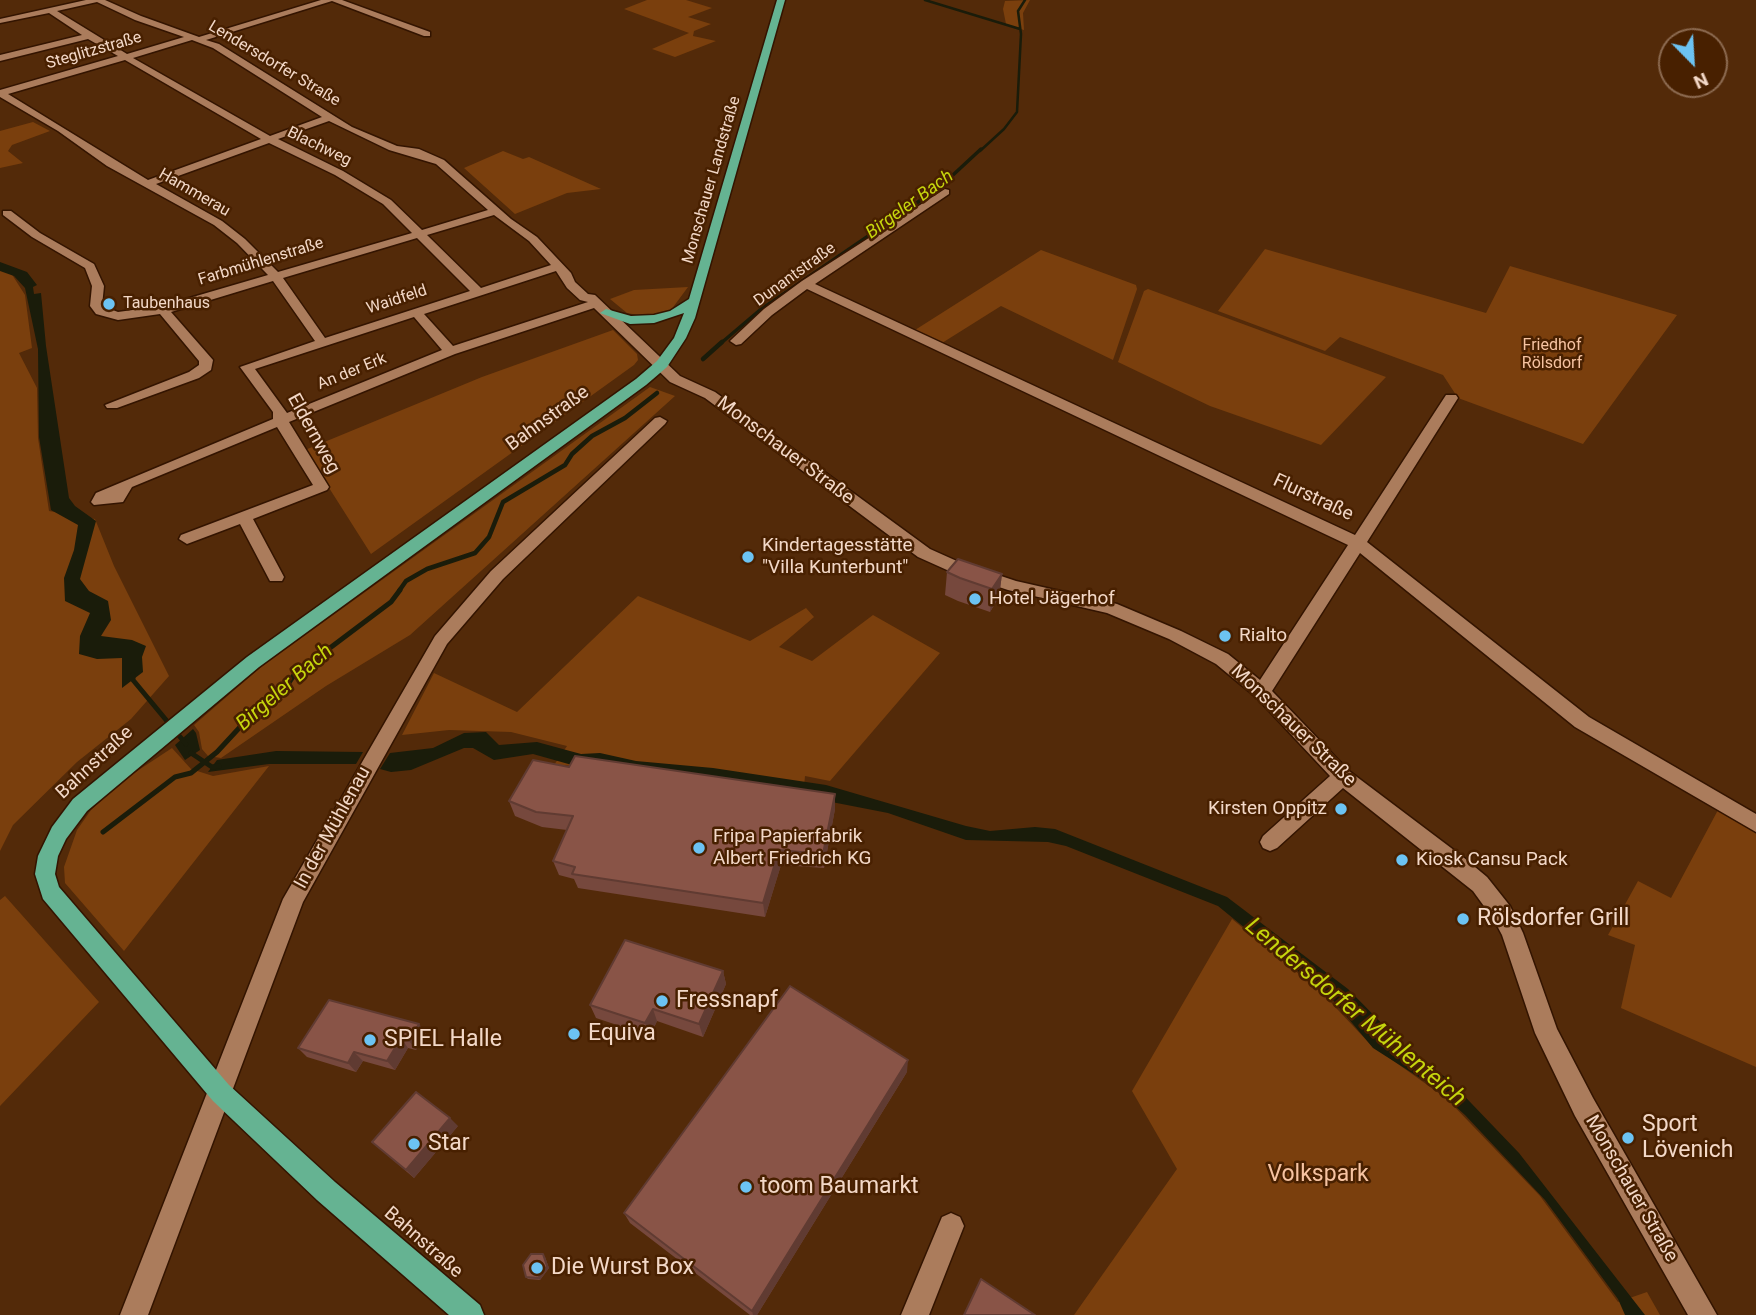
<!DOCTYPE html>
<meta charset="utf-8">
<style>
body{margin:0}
#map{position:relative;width:1756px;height:1315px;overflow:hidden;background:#532a09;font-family:Roboto,sans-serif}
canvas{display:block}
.north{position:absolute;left:1658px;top:28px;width:70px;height:70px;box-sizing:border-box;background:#482000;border:2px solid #8c6a50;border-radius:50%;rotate:156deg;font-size:19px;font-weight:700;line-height:28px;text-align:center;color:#f3d8c7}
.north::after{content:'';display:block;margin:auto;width:24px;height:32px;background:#6cc3f2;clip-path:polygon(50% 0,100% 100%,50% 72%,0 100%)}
</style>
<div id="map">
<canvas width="1756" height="1315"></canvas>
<div class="north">N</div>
</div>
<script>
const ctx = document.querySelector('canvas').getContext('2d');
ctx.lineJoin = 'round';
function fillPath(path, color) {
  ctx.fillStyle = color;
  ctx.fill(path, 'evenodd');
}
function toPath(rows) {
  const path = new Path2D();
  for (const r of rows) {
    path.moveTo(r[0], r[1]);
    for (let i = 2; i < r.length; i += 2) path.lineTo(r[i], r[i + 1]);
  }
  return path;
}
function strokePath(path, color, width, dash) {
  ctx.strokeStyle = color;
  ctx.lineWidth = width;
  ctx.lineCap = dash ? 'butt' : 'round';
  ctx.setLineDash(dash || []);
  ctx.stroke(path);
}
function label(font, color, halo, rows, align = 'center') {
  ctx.font = font + ' Roboto,sans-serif';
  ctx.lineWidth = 5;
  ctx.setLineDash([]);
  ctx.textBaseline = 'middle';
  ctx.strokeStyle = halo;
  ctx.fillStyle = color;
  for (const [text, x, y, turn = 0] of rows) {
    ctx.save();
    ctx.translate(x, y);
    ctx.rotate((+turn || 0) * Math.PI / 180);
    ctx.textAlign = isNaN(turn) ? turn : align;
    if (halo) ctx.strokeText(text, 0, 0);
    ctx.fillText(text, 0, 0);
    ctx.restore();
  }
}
fillPath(toPath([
 [647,0,686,0,712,8,688,17,711,24,694,31,693,36,716,41,675,57,652,49,689,33,624,9],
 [923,0,1006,24,1003,9,1005,1,1030,0,1023,13,1024,30],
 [33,122,50,131,12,145,8,151,23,163,0,168,0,131],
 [503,151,523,159,529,157,601,189,567,193,515,214,464,168],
 [1265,249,1486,313,1510,266,1677,315,1583,444,1458,398,1443,375,1340,337,1325,351,1218,311],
 [1041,250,1136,285,1137,289,1113,360,1001,306,942,343,915,330],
 [0,268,11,273,25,295,32,348,19,353,37,388,38,438,49,511,95,519,114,566,169,676,131,719,77,762,13,825,0,851],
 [688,287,671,310,648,317,627,313,610,299,634,290],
 [1148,289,1289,341,1386,377,1321,445,1210,406,1118,362,1144,291],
 [613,330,637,354,638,360,634,365,371,554,305,450,482,377],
 [650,387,675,396,410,635,326,686,221,758,208,756,202,749,199,732,194,725,261,667],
 [638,596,750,641,806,608,814,617,779,647,812,661,873,615,940,653,830,781,805,776,803,798,580,766,554,765,567,746,511,732,449,730,402,735,434,673,517,712],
 [172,748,191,769,213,776,269,766,124,951,65,883,64,867,77,830,91,810,119,783],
 [1718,810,1756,831,1756,1067,1621,1008,1635,945,1608,935,1638,881,1671,898],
 [5,896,99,1002,0,1106,0,900],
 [1232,919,1322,993,1370,1044,1447,1099,1540,1196,1618,1302,1647,1292,1660,1315,1074,1315,1177,1169,1132,1091]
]), '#7a3f0d');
fillPath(toPath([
 [0,262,27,272,37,285,33,287,34,294,41,293,46,346,69,498,75,506,96,521,80,579,89,591,108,601,111,620,101,636,132,640,146,646,142,657,143,672,122,688,122,658,97,659,79,654,80,636,90,613,65,601,64,578,74,550,78,525,51,510,39,437,38,349,25,288,14,276,0,271],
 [193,729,196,733,200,750,185,760,175,745],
 [486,732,499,745,537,742,581,754,600,753,636,761,713,768,826,785,966,826,990,831,1035,827,1055,829,1227,897,1348,989,1409,1051,1448,1079,1519,1153,1645,1315,1625,1315,1618,1299,1545,1200,1465,1115,1434,1087,1373,1048,1332,999,1218,906,1066,846,1048,842,966,840,888,813,724,781,572,765,533,754,494,760,473,748,464,748,411,770,391,772,380,769,390,753,433,748,464,733],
 [276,751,363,752,356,764,269,764,208,772,217,760]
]), '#1a1c0a');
strokePath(toPath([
 [925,0,1020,29],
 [980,151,1004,129,1017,112,1021,34,1018,11,1025,0]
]), '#1a1c0a', 2.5);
strokePath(toPath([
 [720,344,760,310,940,187,981,149]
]), '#1a1c0a', 3.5);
strokePath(toPath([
 [703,359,722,342],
 [399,591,406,581,427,569,475,553,489,537,503,502,565,465,572,454,592,436,625,418,657,393]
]), '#1a1c0a', 4.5);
strokePath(toPath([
 [133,675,133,680,186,744],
 [191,753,212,767,219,766],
 [103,832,175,777,191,773,217,752,253,713,278,699,294,675,391,602,400,590]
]), '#1a1c0a', 5);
const minor = toPath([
 [86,0,105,0,141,16,199,37,321,0,342,0,430,32,430,36,424,36,332,1,206,40,219,44,352,127,397,146,419,149,444,160,511,219,537,237,571,273,575,282,588,294,595,295,680,376,715,392,930,549,959,562,1016,581,1117,604,1181,631,1228,654,1260,680,1348,545,807,289,772,315,741,344,736,345,730,341,764,309,802,281,945,189,949,190,949,194,815,284,1355,535,1446,395,1456,395,1458,398,1367,542,1589,717,1756,814,1756,832,1575,727,1360,553,1272,691,1349,771,1463,857,1487,877,1510,906,1523,933,1557,1029,1593,1098,1717,1315,1688,1315,1575,1116,1535,1033,1502,935,1494,920,1473,891,1343,788,1277,848,1270,851,1263,848,1260,842,1263,836,1330,776,1256,697,1216,664,1169,639,1107,613,1008,590,947,570,918,557,705,398,670,382,594,308,455,354,289,422,329,487,327,490,253,519,284,577,282,581,270,581,240,524,187,544,179,539,181,535,313,485,277,427,132,487,123,502,94,505,91,502,96,493,273,419,273,412,240,367,315,341,273,281,171,312,213,360,211,370,199,378,117,408,107,408,105,405,189,372,199,365,199,361,160,314,118,320,96,314,90,306,92,286,85,268,32,237,3,215,3,211,11,211,40,233,94,264,104,286,102,306,118,312,162,306,268,275,237,243,214,225,107,166,58,131,0,97,0,90,118,56,88,39,0,61,0,55,82,35,49,13,0,23,0,19,86,0],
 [97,2,135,20,184,37,127,54,57,11,97,2],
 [192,40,213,48,322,117,270,136,133,58,192,40],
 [125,60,261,139,148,180,8,94,125,60],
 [329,121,389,150,436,164,488,210,422,230,391,200,343,171,278,139,329,121],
 [269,143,335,175,383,204,412,233,278,272,245,239,222,221,156,184,269,143],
 [494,215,529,241,551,265,481,288,427,235,494,215],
 [417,238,470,291,325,338,283,278,417,238],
 [556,271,567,288,580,300,588,302,453,346,424,314,556,271],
 [414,317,442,350,287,413,255,369,414,317],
 [660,417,667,421,665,424,503,579,447,644,303,902,148,1315,120,1315,283,899,435,636,491,571,655,418,660,417],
 [951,1213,960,1217,964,1226,929,1315,901,1315,942,1217,951,1213]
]);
const major = toPath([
 [777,0,785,0,695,318,686,338,667,367,646,385,259,667,87,811,66,839,58,856,55,874,59,887,229,1085,335,1182,480,1305,484,1315,449,1315,317,1200,213,1101,43,899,35,874,38,856,52,827,73,799,247,657,636,379,657,361,674,338,684,313,654,323,630,324,600,313,606,309,631,316,654,315,670,311,689,299,777,0]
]);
strokePath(minor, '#331400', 3);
strokePath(major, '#331400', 3);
fillPath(minor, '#ab7c5c');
fillPath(major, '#65b392');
fillPath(toPath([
 [947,572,1002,574,999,597,990,612,958,601,945,595],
 [569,767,835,809,824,868,781,865,765,917,578,888,574,879,559,875,553,861,567,830,542,827,515,816,509,801],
 [723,971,726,984,703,1037,657,1021,650,1036,596,1018,590,1005],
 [426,1033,416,1050,408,1048,395,1070,363,1061,356,1072,307,1057,298,1048],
 [907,1072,757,1315,750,1315,630,1223,624,1213],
 [458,1126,414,1178,372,1142],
 [543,1254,545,1257,549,1268,540,1280,528,1279,526,1277]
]), '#76483d');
fillPath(toPath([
 [1002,574,999,597,990,612,992,589],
 [835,794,835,809,824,868,823,854],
 [779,850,781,865,765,917,763,903],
 [723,971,726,984,703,1037,699,1024],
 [653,1009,657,1021,650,1036,645,1023],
 [419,1024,426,1033,416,1050,409,1041],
 [401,1038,408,1048,395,1070,387,1061],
 [354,1052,363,1061,356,1072,348,1063],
 [908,1060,907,1072,757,1315,753,1315,752,1311],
 [450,1118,458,1126,414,1178,406,1170],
 [543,1254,545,1257,549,1268,540,1280,538,1278]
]), '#603b32');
const building = toPath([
 [958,559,1002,574,992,589,960,578,947,572,958,559],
 [575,756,835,794,823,854,779,850,763,903,572,874,575,867,553,861,573,816,536,812,509,801,533,760,569,767,575,756],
 [625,940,723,971,699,1024,653,1009,645,1023,590,1005,625,940],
 [790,986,908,1060,752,1311,624,1213,790,986],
 [329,1000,419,1024,409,1041,401,1038,387,1061,354,1052,348,1063,298,1048,329,1000],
 [416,1092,450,1118,406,1170,372,1142,416,1092],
 [531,1254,543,1254,547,1266,538,1278,526,1277,523,1265,531,1254],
 [981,1279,1035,1315,964,1315,981,1279]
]);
fillPath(building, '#895447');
strokePath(building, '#603b32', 2);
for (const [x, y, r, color] of [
 [109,304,7,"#6cc3f2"],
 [748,557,7,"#6cc3f2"],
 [975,599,7,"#6cc3f2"],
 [1225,636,7,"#6cc3f2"],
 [1341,809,7,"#6cc3f2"],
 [699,848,7,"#6cc3f2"],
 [1402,860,7,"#6cc3f2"],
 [1463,919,7,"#6cc3f2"],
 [662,1001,7,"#6cc3f2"],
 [574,1034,7,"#6cc3f2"],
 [370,1040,7,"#6cc3f2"],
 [1628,1138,7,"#6cc3f2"],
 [414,1144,7,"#6cc3f2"],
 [746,1187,7,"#6cc3f2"],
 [537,1268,7,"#6cc3f2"]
]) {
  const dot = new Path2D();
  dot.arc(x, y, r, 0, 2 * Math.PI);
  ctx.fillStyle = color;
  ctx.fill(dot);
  strokePath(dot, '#482000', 2.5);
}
label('16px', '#f3d8c7', '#482000', [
 ["Steglitzstraße",94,51,-16],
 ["Lendersdorfer Straße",274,64,31],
 ["Blachweg",319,147,26],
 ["Monschauer Landstraße",712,180,-74],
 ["Hammerau",194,193,30],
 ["Farbmühlenstraße",261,262,-17],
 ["Dunantstraße",795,275,-36],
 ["Waidfeld",397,300,-18],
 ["An der Erk",352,372,-22]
]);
label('16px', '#f3d8c7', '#482000', [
 ["Taubenhaus",123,304]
], 'left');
label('16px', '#f6c3a1', '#482000', [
 ["Friedhof",1552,346],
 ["Rölsdorf",1552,364]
]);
label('italic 18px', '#c6d50d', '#482000', [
 ["Birgeler Bach",910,205,-36]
]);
label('19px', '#f3d8c7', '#482000', [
 ["Bahnstraße",548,419,-36],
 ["Eldernweg",313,434,61],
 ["Monschauer Straße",785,451,37],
 ["Flurstraße",1313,498,25],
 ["Monschauer Straße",1293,726,44],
 ["Bahnstraße",95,763,-43],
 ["In der Mühlenau",333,828,-61],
 ["Monschauer Straße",1631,1189,60],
 ["Bahnstraße",423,1243,41]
]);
label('19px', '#f3d8c7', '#482000', [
 ["Kindertagesstätte",762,546],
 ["\"Villa Kunterbunt\"",762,568],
 ["Hotel Jägerhof",989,599],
 ["Rialto",1239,636],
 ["Kirsten Oppitz",1327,809,"right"],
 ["Fripa Papierfabrik",713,837],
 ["Albert Friedrich KG",713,859],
 ["Kiosk Cansu Pack",1416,860]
], 'left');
label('italic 21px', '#c6d50d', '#482000', [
 ["Birgeler Bach",285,688,-41]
]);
label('23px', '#f3d8c7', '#482000', [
 ["Rölsdorfer Grill",1477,919],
 ["Fressnapf",676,1001],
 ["Equiva",588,1034],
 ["SPIEL Halle",384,1040],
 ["Sport",1642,1125],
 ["Lövenich",1642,1151],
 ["Star",428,1144],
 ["toom Baumarkt",760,1187],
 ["Die Wurst Box",551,1268]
], 'left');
label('23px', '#f6c3a1', '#482000', [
 ["Volkspark",1318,1175]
]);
label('italic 24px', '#c6d50d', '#482000', [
 ["Lendersdorfer Mühlenteich",1355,1013,40]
]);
</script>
